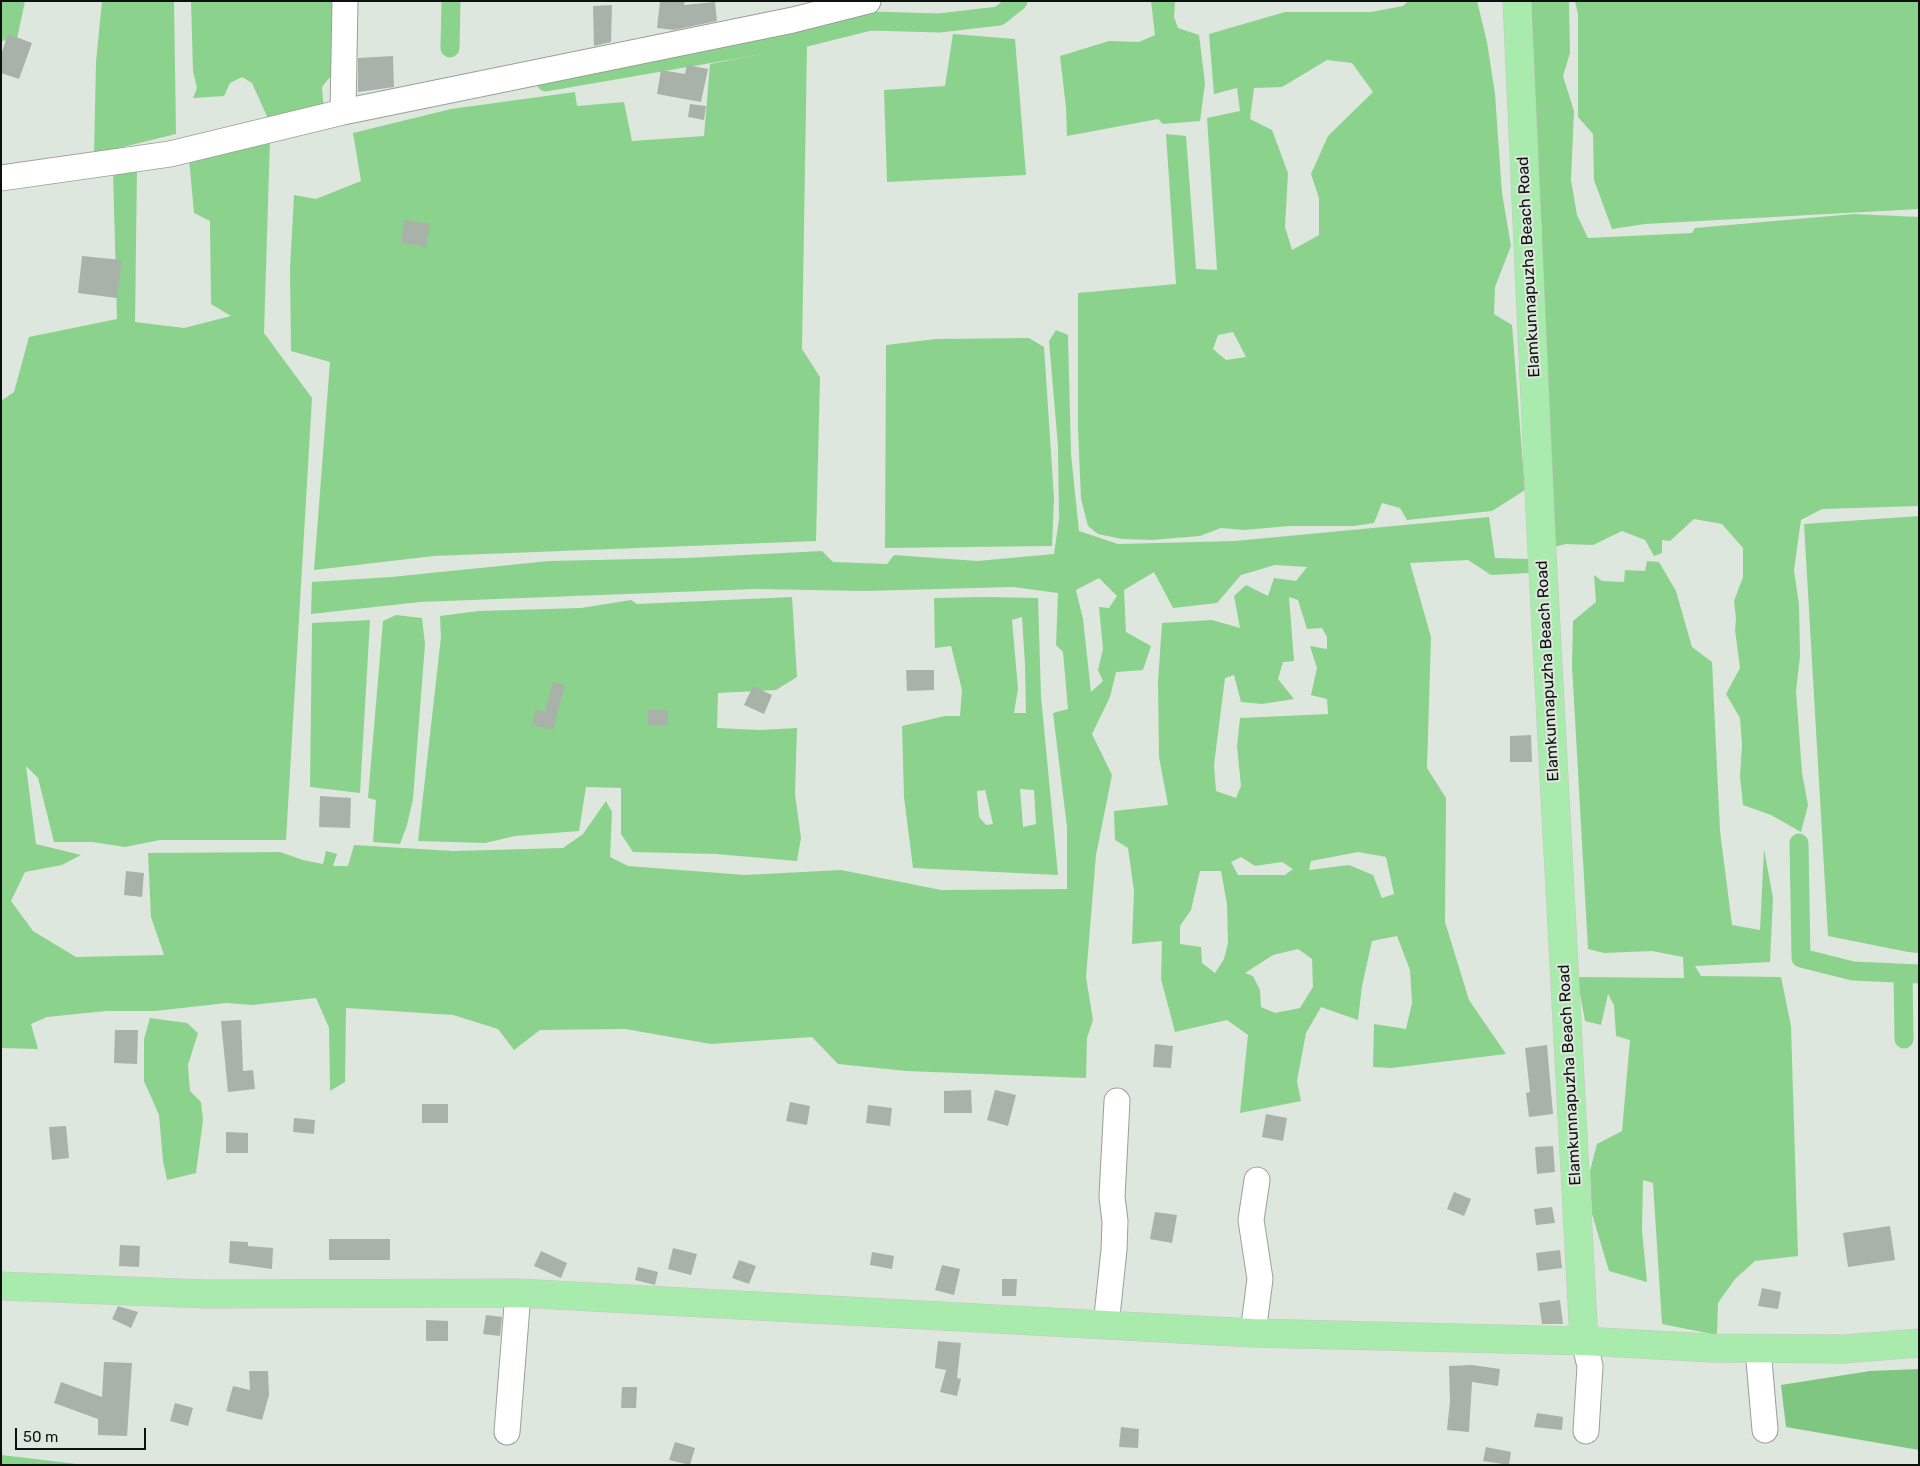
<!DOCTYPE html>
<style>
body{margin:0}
#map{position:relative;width:1920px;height:1466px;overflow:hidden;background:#dee7dd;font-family:Rubik,sans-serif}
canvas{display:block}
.frame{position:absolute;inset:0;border:2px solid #0e120e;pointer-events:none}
.scale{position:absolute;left:15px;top:1428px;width:131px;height:22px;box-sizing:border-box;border:2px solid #0e120e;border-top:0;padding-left:6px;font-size:15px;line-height:18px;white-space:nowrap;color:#0e120e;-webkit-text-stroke:4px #dee7dd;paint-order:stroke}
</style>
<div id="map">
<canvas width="1920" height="1466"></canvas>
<div class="frame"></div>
<div class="scale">50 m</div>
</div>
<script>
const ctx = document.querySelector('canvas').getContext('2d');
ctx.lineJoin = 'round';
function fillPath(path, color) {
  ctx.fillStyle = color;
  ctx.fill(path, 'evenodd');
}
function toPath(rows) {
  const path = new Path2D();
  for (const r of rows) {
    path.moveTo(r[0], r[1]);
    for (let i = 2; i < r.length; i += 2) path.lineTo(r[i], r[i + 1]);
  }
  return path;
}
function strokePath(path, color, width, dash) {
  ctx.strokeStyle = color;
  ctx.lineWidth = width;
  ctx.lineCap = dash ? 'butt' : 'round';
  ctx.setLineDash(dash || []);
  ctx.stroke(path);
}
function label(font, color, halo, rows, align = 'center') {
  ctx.font = font + ' Rubik,sans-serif';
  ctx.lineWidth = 4;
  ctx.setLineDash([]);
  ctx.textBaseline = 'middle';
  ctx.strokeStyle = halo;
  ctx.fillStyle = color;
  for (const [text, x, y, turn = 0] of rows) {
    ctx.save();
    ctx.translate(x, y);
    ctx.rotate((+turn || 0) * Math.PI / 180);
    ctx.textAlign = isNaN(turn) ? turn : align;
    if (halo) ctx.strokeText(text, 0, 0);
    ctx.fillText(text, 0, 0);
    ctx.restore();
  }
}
fillPath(toPath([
 [1919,1369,1919,1450,1786,1427,1781,1385,1870,1371]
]), '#7fc680');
fillPath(toPath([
 [1,1,25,1,17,39,1,41],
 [102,1,174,1,176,134,94,154,96,62],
 [191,1,335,1,335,71,322,87,324,111,270,123,252,83,242,77,230,83,224,96,193,98,197,88,193,71],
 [1151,1,1175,1,1174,17,1178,28,1199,35,1205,83,1200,121,1163,124,1158,119,1067,136,1066,108,1060,56,1109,41,1139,42,1155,35],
 [1408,1,1477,1,1487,42,1495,94,1502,193,1511,246,1495,287,1494,314,1512,325,1525,490,1492,511,1407,520,1400,508,1382,503,1374,523,1354,526,1289,526,1244,530,1221,528,1200,536,1151,540,1122,539,1098,534,1088,526,1081,499,1078,429,1078,293,1176,284,1166,134,1186,136,1196,269,1217,270,1207,118,1240,111,1237,88,1214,94,1209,34,1285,12,1371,12,1403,6],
 [1327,60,1352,63,1373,92,1328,136,1311,174,1319,198,1319,235,1292,250,1285,227,1288,173,1272,130,1250,119,1254,88,1282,87],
 [1233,332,1246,357,1226,360,1213,349,1218,335],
 [1528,1,1569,1,1570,53,1563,76,1574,111,1571,180,1577,215,1588,238,1692,233,1695,228,1854,214,1919,217,1919,506,1822,509,1801,520,1794,570,1799,605,1800,656,1796,691,1802,773,1808,805,1801,832,1771,815,1743,805,1740,776,1742,745,1740,718,1726,694,1740,668,1735,630,1736,619,1734,601,1743,577,1743,548,1722,524,1694,519,1670,541,1662,540,1662,553,1654,556,1645,540,1622,531,1593,545,1566,544,1554,547,1538,250,1542,248,1542,227,1537,196,1533,136,1535,87],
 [1575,1,1919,1,1919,209,1645,224,1612,229,1594,180,1593,134,1578,117,1578,14],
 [953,34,1015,39,1026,175,887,182,884,90,945,86],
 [807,45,802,349,820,377,816,541,434,556,314,570,330,362,291,351,290,268,294,195,316,199,361,181,353,133,451,109,575,92,577,106,624,102,632,141,704,136,710,64],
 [270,140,264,333,312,398,286,840,160,840,125,847,92,842,54,842,38,778,26,766,36,844,81,855,62,865,25,872,11,901,33,931,76,957,164,955,151,917,148,853,280,852,303,860,323,864,326,851,337,854,333,866,348,866,354,845,453,851,563,848,583,834,606,801,612,812,610,857,628,866,745,875,841,870,941,890,1067,889,1067,827,1053,713,1068,709,1063,652,1056,645,1058,593,1013,587,865,591,755,589,420,602,311,614,312,582,391,577,549,561,687,558,822,551,833,562,887,564,894,555,977,561,1054,554,1059,519,1058,446,1049,341,1056,330,1068,335,1071,454,1079,531,1118,544,1235,541,1489,517,1495,558,1528,559,1529,573,1491,575,1468,560,1410,563,1431,637,1427,768,1446,798,1445,922,1469,1000,1506,1054,1391,1068,1373,1067,1374,1024,1406,1029,1412,1003,1410,970,1397,936,1372,941,1362,986,1358,1020,1321,1007,1306,1033,1297,1081,1301,1101,1240,1113,1248,1035,1227,1020,1175,1032,1161,979,1162,941,1132,944,1134,891,1128,848,1115,840,1114,811,1168,805,1159,757,1158,682,1162,623,1212,620,1240,628,1234,596,1246,585,1268,596,1274,578,1296,581,1307,567,1275,565,1241,575,1217,603,1173,608,1154,572,1124,590,1126,632,1151,646,1143,670,1116,672,1110,697,1092,734,1112,775,1096,855,1086,977,1093,1020,1087,1038,1086,1078,906,1071,838,1064,812,1037,711,1044,625,1029,540,1030,514,1050,498,1029,453,1015,346,1008,345,1082,330,1091,329,1028,316,998,252,1005,227,1003,155,1011,106,1011,47,1017,31,1024,38,1049,1,1048,1,401,14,392,29,337,117,319,113,170,137,169,135,322,184,328,231,316,211,304,210,221,194,213,189,159],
 [1099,578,1117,596,1109,608,1099,607,1103,649,1098,670,1103,681,1091,692,1083,619,1076,590],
 [1289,597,1298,600,1307,629,1322,628,1327,637,1327,649,1310,646,1317,668,1311,695,1327,699,1328,714,1240,718,1237,746,1241,786,1236,798,1216,791,1214,765,1225,678,1234,675,1241,702,1262,704,1294,699,1278,679,1283,662,1294,661],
 [1358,852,1386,857,1394,894,1382,898,1373,875,1349,865,1309,870,1311,861],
 [1241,857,1255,866,1282,862,1293,869,1285,875,1238,875,1231,862],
 [1200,871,1221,871,1227,904,1228,943,1224,959,1215,973,1202,963,1201,947,1180,944,1180,926,1191,910],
 [1298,949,1312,959,1313,987,1300,1008,1275,1013,1261,1007,1260,990,1253,976,1245,973,1273,955],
 [1029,338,1044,347,1054,498,1052,546,885,548,886,345,936,339],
 [1919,516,1919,953,1908,952,1828,936,1804,524],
 [1647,561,1659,562,1676,591,1692,647,1712,662,1720,831,1732,925,1760,930,1764,849,1773,898,1770,962,1695,966,1701,976,1781,977,1791,1026,1798,1256,1755,1261,1735,1279,1718,1303,1717,1335,1662,1324,1653,1183,1643,1180,1642,1231,1647,1282,1609,1271,1592,1214,1590,1171,1597,1144,1622,1131,1630,1040,1616,1036,1614,1005,1608,994,1601,1025,1585,1021,1577,977,1684,978,1683,957,1652,951,1604,953,1588,949,1572,666,1573,621,1596,602,1594,575,1602,581,1624,582,1625,570,1645,571],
 [792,597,797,677,776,690,718,693,717,728,760,730,797,728,795,794,801,838,797,861,716,854,633,852,621,834,621,788,586,787,579,831,515,836,485,843,418,841,441,637,440,616,479,611,581,608,631,600,637,604],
 [986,597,1038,598,1041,696,1058,875,913,868,904,797,902,726,945,716,960,716,962,690,951,646,935,648,934,598],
 [1022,617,1025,665,1026,713,1014,713,1018,689,1012,620],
 [1020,789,1034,790,1036,824,1023,827],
 [985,790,993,824,986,825,979,817,977,791],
 [396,615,422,618,425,644,413,799,407,825,400,844,373,842,376,800,368,798,383,621],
 [370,620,360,793,310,787,312,623],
 [150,1018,187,1023,198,1033,188,1065,190,1091,201,1102,203,1120,196,1173,167,1180,163,1161,159,1115,144,1081,144,1039],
 [1,1455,86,1465,1,1465]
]), '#8bd38c');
strokePath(toPath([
 [450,48,451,1],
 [546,82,806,37,870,21,939,23,999,16,1018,1],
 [1799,843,1801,958,1853,971,1919,974],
 [1903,973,1904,1039]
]), '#8bd38c', 19);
fillPath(toPath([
 [660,1,685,1,684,5,715,2,717,21,674,30,657,28],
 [612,5,611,42,594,46,593,6],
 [8,34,32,43,19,79,1,73,1,55],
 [393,56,394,87,358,92,358,58],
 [687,65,708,69,701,102,657,94,661,70,685,74],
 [690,104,706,106,704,120,688,117],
 [404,220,430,224,426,247,401,243],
 [82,256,122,260,117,298,78,293],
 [906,670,934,670,934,690,907,691],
 [553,682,565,685,553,730,532,725,536,709,545,712],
 [753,686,772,695,764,714,744,705],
 [648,710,668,710,668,725,648,725],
 [1531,735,1532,762,1510,762,1510,736],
 [320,796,351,798,350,828,319,827],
 [126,871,144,873,142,897,124,895],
 [241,1020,243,1071,253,1070,255,1089,228,1092,221,1021],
 [115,1030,138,1030,137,1064,114,1063],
 [1155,1044,1173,1046,1171,1068,1153,1067],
 [1547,1045,1553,1114,1529,1117,1526,1093,1530,1092,1525,1048],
 [971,1090,972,1113,944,1113,944,1091],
 [995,1090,1016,1095,1008,1126,987,1120],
 [790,1102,810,1106,807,1125,786,1121],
 [422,1104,448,1104,448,1123,422,1123],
 [868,1105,892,1108,890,1126,866,1123],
 [1266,1114,1287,1118,1283,1141,1262,1137],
 [294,1118,315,1120,314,1134,293,1132],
 [66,1126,69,1158,52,1160,49,1127],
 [226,1132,248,1133,248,1153,226,1153],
 [1553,1146,1555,1172,1537,1174,1535,1147],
 [1454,1192,1471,1199,1464,1216,1447,1209],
 [1552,1207,1555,1223,1536,1225,1534,1209],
 [1155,1212,1177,1215,1172,1243,1150,1239],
 [1890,1226,1895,1260,1848,1267,1843,1233],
 [329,1239,390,1239,390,1260,329,1260],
 [230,1241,248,1242,248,1246,273,1248,272,1269,229,1263],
 [120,1245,140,1246,139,1267,119,1266],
 [673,1248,697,1254,691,1275,668,1269],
 [1560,1250,1562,1268,1538,1271,1536,1253],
 [541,1251,567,1263,561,1278,534,1266],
 [872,1252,894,1256,892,1269,870,1265],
 [739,1260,756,1266,749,1284,732,1278],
 [942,1265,960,1269,954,1295,935,1290],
 [638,1267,658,1272,655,1285,635,1280],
 [1002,1279,1017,1279,1016,1296,1002,1296],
 [1762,1288,1781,1292,1778,1309,1758,1306],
 [1560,1300,1563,1324,1542,1324,1539,1303],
 [118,1306,138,1312,131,1328,112,1319],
 [486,1315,502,1317,500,1336,483,1334],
 [426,1320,448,1321,448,1341,426,1341],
 [938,1341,961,1343,957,1378,961,1379,957,1396,940,1392,946,1370,935,1368],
 [104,1362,132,1363,127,1436,98,1435,98,1419,54,1403,61,1382,102,1397],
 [1472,1365,1500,1369,1498,1386,1472,1382,1469,1432,1447,1430,1450,1401,1449,1366],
 [249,1371,268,1371,269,1395,262,1420,226,1411,233,1386,250,1390],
 [622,1387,637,1387,636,1408,621,1408],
 [175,1403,193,1408,188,1426,170,1421],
 [1537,1413,1563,1417,1562,1430,1534,1427],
 [1121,1427,1139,1429,1138,1448,1119,1447],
 [675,1442,695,1448,690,1465,669,1460],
 [1486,1447,1511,1452,1509,1465,1483,1461]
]), '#a9b2a9');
const minor = toPath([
 [345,1,343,112,793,20,868,1],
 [1,178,170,154,343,112],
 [1106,1325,1114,1250,1115,1221,1112,1197,1117,1101],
 [1253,1333,1260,1279,1251,1220,1257,1180],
 [1584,1341,1590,1366,1586,1431],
 [1758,1349,1765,1430],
 [507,1432,518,1293]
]);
const major = toPath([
 [1517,1,1541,533,1584,1341],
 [1,1286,207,1294,518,1293,1253,1333,1584,1341,1710,1348,1844,1349,1919,1343]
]);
strokePath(minor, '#98a198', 27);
strokePath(major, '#c5c6c5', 29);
strokePath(minor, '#fff', 25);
strokePath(major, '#a9ebac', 28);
label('16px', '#0e120e', '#dee7dd', [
 ["Elamkunnapuzha Beach Road",1529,267,-93],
 ["Elamkunnapuzha Beach Road",1548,671,-93],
 ["Elamkunnapuzha Beach Road",1570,1075,-93]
]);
</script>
